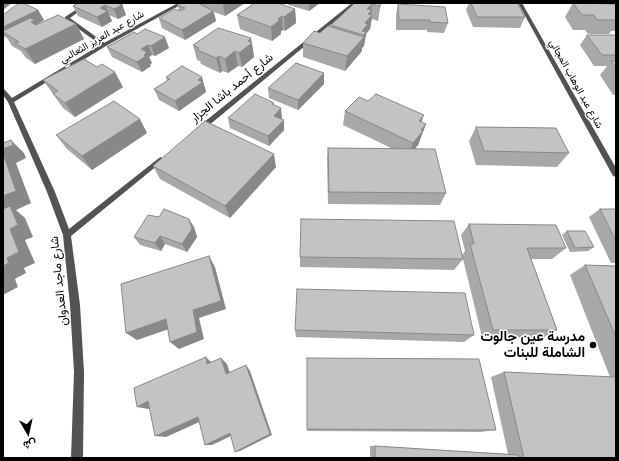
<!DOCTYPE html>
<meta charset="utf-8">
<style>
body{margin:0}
#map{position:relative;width:619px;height:461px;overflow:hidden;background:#fff;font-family:"PT Sans",Vazirmatn,sans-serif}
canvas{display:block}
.frame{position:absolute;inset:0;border:4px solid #000;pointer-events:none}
.north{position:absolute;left:8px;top:413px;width:40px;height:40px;-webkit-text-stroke:3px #fff;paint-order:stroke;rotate:171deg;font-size:11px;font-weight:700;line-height:16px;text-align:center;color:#000}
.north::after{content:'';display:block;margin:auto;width:14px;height:18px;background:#000;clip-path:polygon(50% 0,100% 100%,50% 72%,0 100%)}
</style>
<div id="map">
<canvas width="619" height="461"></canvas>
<div class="frame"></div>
<div class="north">ش</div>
</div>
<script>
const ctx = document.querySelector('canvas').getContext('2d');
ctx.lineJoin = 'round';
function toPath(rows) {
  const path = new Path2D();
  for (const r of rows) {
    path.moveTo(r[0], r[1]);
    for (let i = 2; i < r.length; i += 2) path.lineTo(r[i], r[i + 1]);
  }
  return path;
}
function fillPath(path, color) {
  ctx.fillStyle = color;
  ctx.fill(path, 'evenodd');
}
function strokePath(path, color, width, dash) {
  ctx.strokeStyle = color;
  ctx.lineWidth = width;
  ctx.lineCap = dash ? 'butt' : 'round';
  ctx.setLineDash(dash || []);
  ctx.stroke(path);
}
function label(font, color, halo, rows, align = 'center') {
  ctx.font = font + ' "PT Sans",Vazirmatn,sans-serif';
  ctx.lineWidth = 3;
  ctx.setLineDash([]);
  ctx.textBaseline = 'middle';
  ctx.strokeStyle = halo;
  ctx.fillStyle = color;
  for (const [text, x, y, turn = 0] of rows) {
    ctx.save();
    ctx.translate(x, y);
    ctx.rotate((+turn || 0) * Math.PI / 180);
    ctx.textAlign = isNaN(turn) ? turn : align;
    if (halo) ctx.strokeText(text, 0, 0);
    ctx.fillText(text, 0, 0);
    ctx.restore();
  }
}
fillPath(toPath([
 [77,9,81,10,70,18,106,44,106,46,102,46,65,19,65,17,77,9]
]), '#535353');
fillPath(toPath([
 [178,3,184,3,106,46,14,102,55,192,69,229,159,158,161,157,164,160,71,236,80,305,84,372,83,458,71,458,74,372,70,305,63,235,47,192,8,102,3,95,3,89,5,90,12,98,102,44,178,3],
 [352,3,357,3,202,131,198,131,198,127,352,3],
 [518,3,522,3,616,168,616,177,613,176,518,3]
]), '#535353');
fillPath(toPath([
 [79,3,123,6,123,7,126,15,118,19,109,15,112,21,102,27,78,16,73,6],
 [198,3,245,3,225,16,214,12,216,21,185,40,162,28,159,18,179,10,177,5],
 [288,3,320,3,309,11,288,5],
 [355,3,381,3,378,21,372,19,370,29,366,34,364,46,362,48,362,51,345,71,303,57,303,43,331,27,331,25],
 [410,3,433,3,433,4],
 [469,3,517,3,525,17,520,28,473,27,466,10],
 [573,3,616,3,616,31,611,31,609,34,588,34,585,30,573,30,565,17],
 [398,4,448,23,444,33,427,32,427,30,396,30,396,14],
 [295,9,296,23,285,31,283,30,281,31,281,34,272,41,240,29,237,15],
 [38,10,44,20,37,24,76,24,84,39,35,64,26,58,21,51,12,46,7,38,3,36,3,15],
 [134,32,169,48,155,56,152,55,149,57,152,63,150,64,151,66,142,72,112,57,107,47],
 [587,35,616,35,616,95,613,95,600,75,607,66,594,66,580,45],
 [252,42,254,57,242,67,238,66,228,73,222,71,220,73,201,64,200,61,197,60,193,45],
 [324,73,324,84,298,110,269,98,268,88],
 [166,77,205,87,206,92,179,111,159,100,154,89,167,81],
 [43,80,123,87,75,117,63,108],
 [368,101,426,124,418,145,415,148,446,193,440,205,328,204,327,161,328,148,391,148,343,125,345,111],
 [275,106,281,108,281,119,284,130,269,146,230,128,228,118],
 [476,127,569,153,557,167,476,165,469,141],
 [147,133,92,170,67,149,56,135],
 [153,166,276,167,230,218,160,179],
 [600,209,616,209,616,263,611,263,589,217],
 [469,224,566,248,552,259,531,259,557,330,542,338,482,337,463,259,454,270,300,267,300,257,462,255,465,251,461,235],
 [194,227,197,237,187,252,165,244,161,251,140,245,134,237],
 [567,231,594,247,588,251,570,252,562,235],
 [585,265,616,266,616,458,370,458,370,446,375,446,508,454,491,377,504,372,610,377,570,275],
 [295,330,474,335,464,342,296,337],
 [307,429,496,430,480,432,307,431]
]), '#a8a8a8');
fillPath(toPath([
 [3,3,12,3,3,10],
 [112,3,122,3,123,6,123,7,126,15,118,19,114,9],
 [223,3,245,3,225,16],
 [309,3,320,3,309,11],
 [372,4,371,17,372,15,370,29,366,34,364,46,362,48,362,51,345,71,347,56,363,38,363,35,362,31,367,9],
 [105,5,112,21,102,27,97,17,100,8],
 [295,9,296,23,285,31,284,17],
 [38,10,44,20,37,24,44,35,3,32,3,27],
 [213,11,216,21,185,40,182,30],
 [282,16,283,30,281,31,281,34,272,41,271,27,278,19],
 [76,24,84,39,35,64,25,49],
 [165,37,169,48,155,56,151,46],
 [251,38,254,57,242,67,239,53,248,41],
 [148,45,152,55,149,57,152,63,150,64,151,66,142,72,137,62,141,49],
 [235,51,238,66,228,73,225,59],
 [219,56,222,71,220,73,216,58],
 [115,72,123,87,75,117,65,103],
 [324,73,324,84,298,110,298,100],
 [202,77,206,92,179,111,175,101,198,80],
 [281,108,282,118,275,126,274,116],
 [424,115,419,129,419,121],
 [140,119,147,133,92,170,82,156],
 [284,120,284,130,269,146,268,136],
 [426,124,418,145,408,157,413,143,421,130],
 [11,140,24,153,26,158,16,163,31,203,16,210,25,218,33,237,25,240,35,263,24,268,26,273,15,279,18,287,3,295,3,266,7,258,10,229,3,215,3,149],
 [274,154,276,167,230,218,225,206],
 [189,219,194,227,197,237,187,252,182,244],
 [160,236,165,244,161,251,155,243],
 [209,256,215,267,226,309,199,318,204,339,179,349,170,342,193,310],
 [166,319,175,327,137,340,126,333],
 [206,357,212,363,207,364],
 [221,358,227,364,232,379,226,374],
 [246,365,250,371,272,435,240,451,235,452],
 [148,401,159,405,148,409,137,407],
 [198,417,206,419,166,437,155,436],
 [230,433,235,434,212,445,205,445]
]), '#888');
const building = toPath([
 [19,3,23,3,38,10,3,27,3,15,19,3],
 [79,3,117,3,122,5,114,9,105,5,100,8,108,11,97,17,73,6,79,3],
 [181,3,198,3,213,11,182,30,159,18,175,9,180,11,185,8,177,5,181,3],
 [255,3,278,3,295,9,284,17,282,16,278,19,280,20,271,27,237,15,255,3],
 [355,3,381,3,380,6,372,4,367,9,372,10,368,14,372,15,365,23,368,24,362,31,366,32,363,35,331,25,355,3],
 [471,3,517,3,525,17,477,17,471,3],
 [573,3,616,4,616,20,597,20,594,15,582,15,573,3],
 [398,4,445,7,448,23,430,22,430,20,399,20,398,4],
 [58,15,76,24,25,49,15,43,19,42,3,32,3,31,30,18,35,20,31,22,36,25,58,15],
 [328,26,364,37,347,56,303,43,314,31,320,33,328,26],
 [218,28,251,38,248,41,252,43,239,53,235,51,225,59,219,56,216,58,197,50,199,48,193,45,218,28],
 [145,29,165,37,151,46,148,45,141,49,147,52,144,55,146,56,137,62,107,47,134,32,137,34,145,29],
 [587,35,616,35,616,55,602,55,587,35],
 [84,59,97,67,102,64,115,72,65,103,53,94,58,91,43,80,84,59],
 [611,61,616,61,616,68,611,61],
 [296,63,324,73,298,100,268,88,296,63],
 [182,66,202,77,198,80,203,82,175,101,154,89,170,79,166,77,182,66],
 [255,94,274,103,272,104,281,108,274,116,284,120,268,136,228,118,255,94],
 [376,94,424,115,419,121,426,124,421,130,423,131,413,143,345,111,359,97,368,101,376,94],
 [114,101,140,119,82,156,56,135,114,101],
 [205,121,274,154,225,206,153,166,205,121],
 [476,127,556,128,569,153,484,151,476,127],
 [11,140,13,145,3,149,3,143,11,140],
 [328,148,435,149,446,193,329,192,328,148],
 [3,153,16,191,3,196,3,153],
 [10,206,18,225,10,229,19,252,7,258,9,263,3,266,3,209,10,206],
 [164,209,189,219,192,229,182,244,160,236,155,243,134,237,148,215,159,217,164,209],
 [600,209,616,209,616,241,600,209],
 [301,219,454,221,463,259,300,257,301,219],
 [469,224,556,225,566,248,527,248,557,330,493,330,470,244,474,244,469,224],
 [567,231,585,231,594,247,575,248,567,231],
 [209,256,221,301,193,310,197,332,170,342,166,319,126,333,121,284,209,256],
 [585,265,616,266,616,337,585,265],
 [297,289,465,293,474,335,295,330,297,289],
 [206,357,207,364,221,358,226,374,246,365,270,434,235,452,230,433,205,445,198,417,155,436,148,401,137,407,134,388,206,357],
 [307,358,479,359,496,430,307,429,307,358],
 [504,372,616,377,616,458,524,458,504,372],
 [375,446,518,455,519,458,375,458,375,446]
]);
fillPath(building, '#c3c3c3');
strokePath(building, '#888', 1);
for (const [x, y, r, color] of [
 [593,345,4,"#000"]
]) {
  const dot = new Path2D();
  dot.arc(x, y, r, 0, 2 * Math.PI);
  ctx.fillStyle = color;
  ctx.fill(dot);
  strokePath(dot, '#fff', 1.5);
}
label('10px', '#000', '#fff', [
 ["شارع عبد العزيز الثعالبي",102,37,-30],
 ["شارع عبد الوهاب المجالي",576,84,61]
]);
label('12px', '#000', '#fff', [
 ["شارع أحمد باشا الجزار",232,88,-39],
 ["شارع ماجد العدوان",59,281,-96]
]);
label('bold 14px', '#000', '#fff', [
 ["مدرسة عين جالوت",585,337],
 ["الشاملة للبنات",585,353]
], 'right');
</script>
